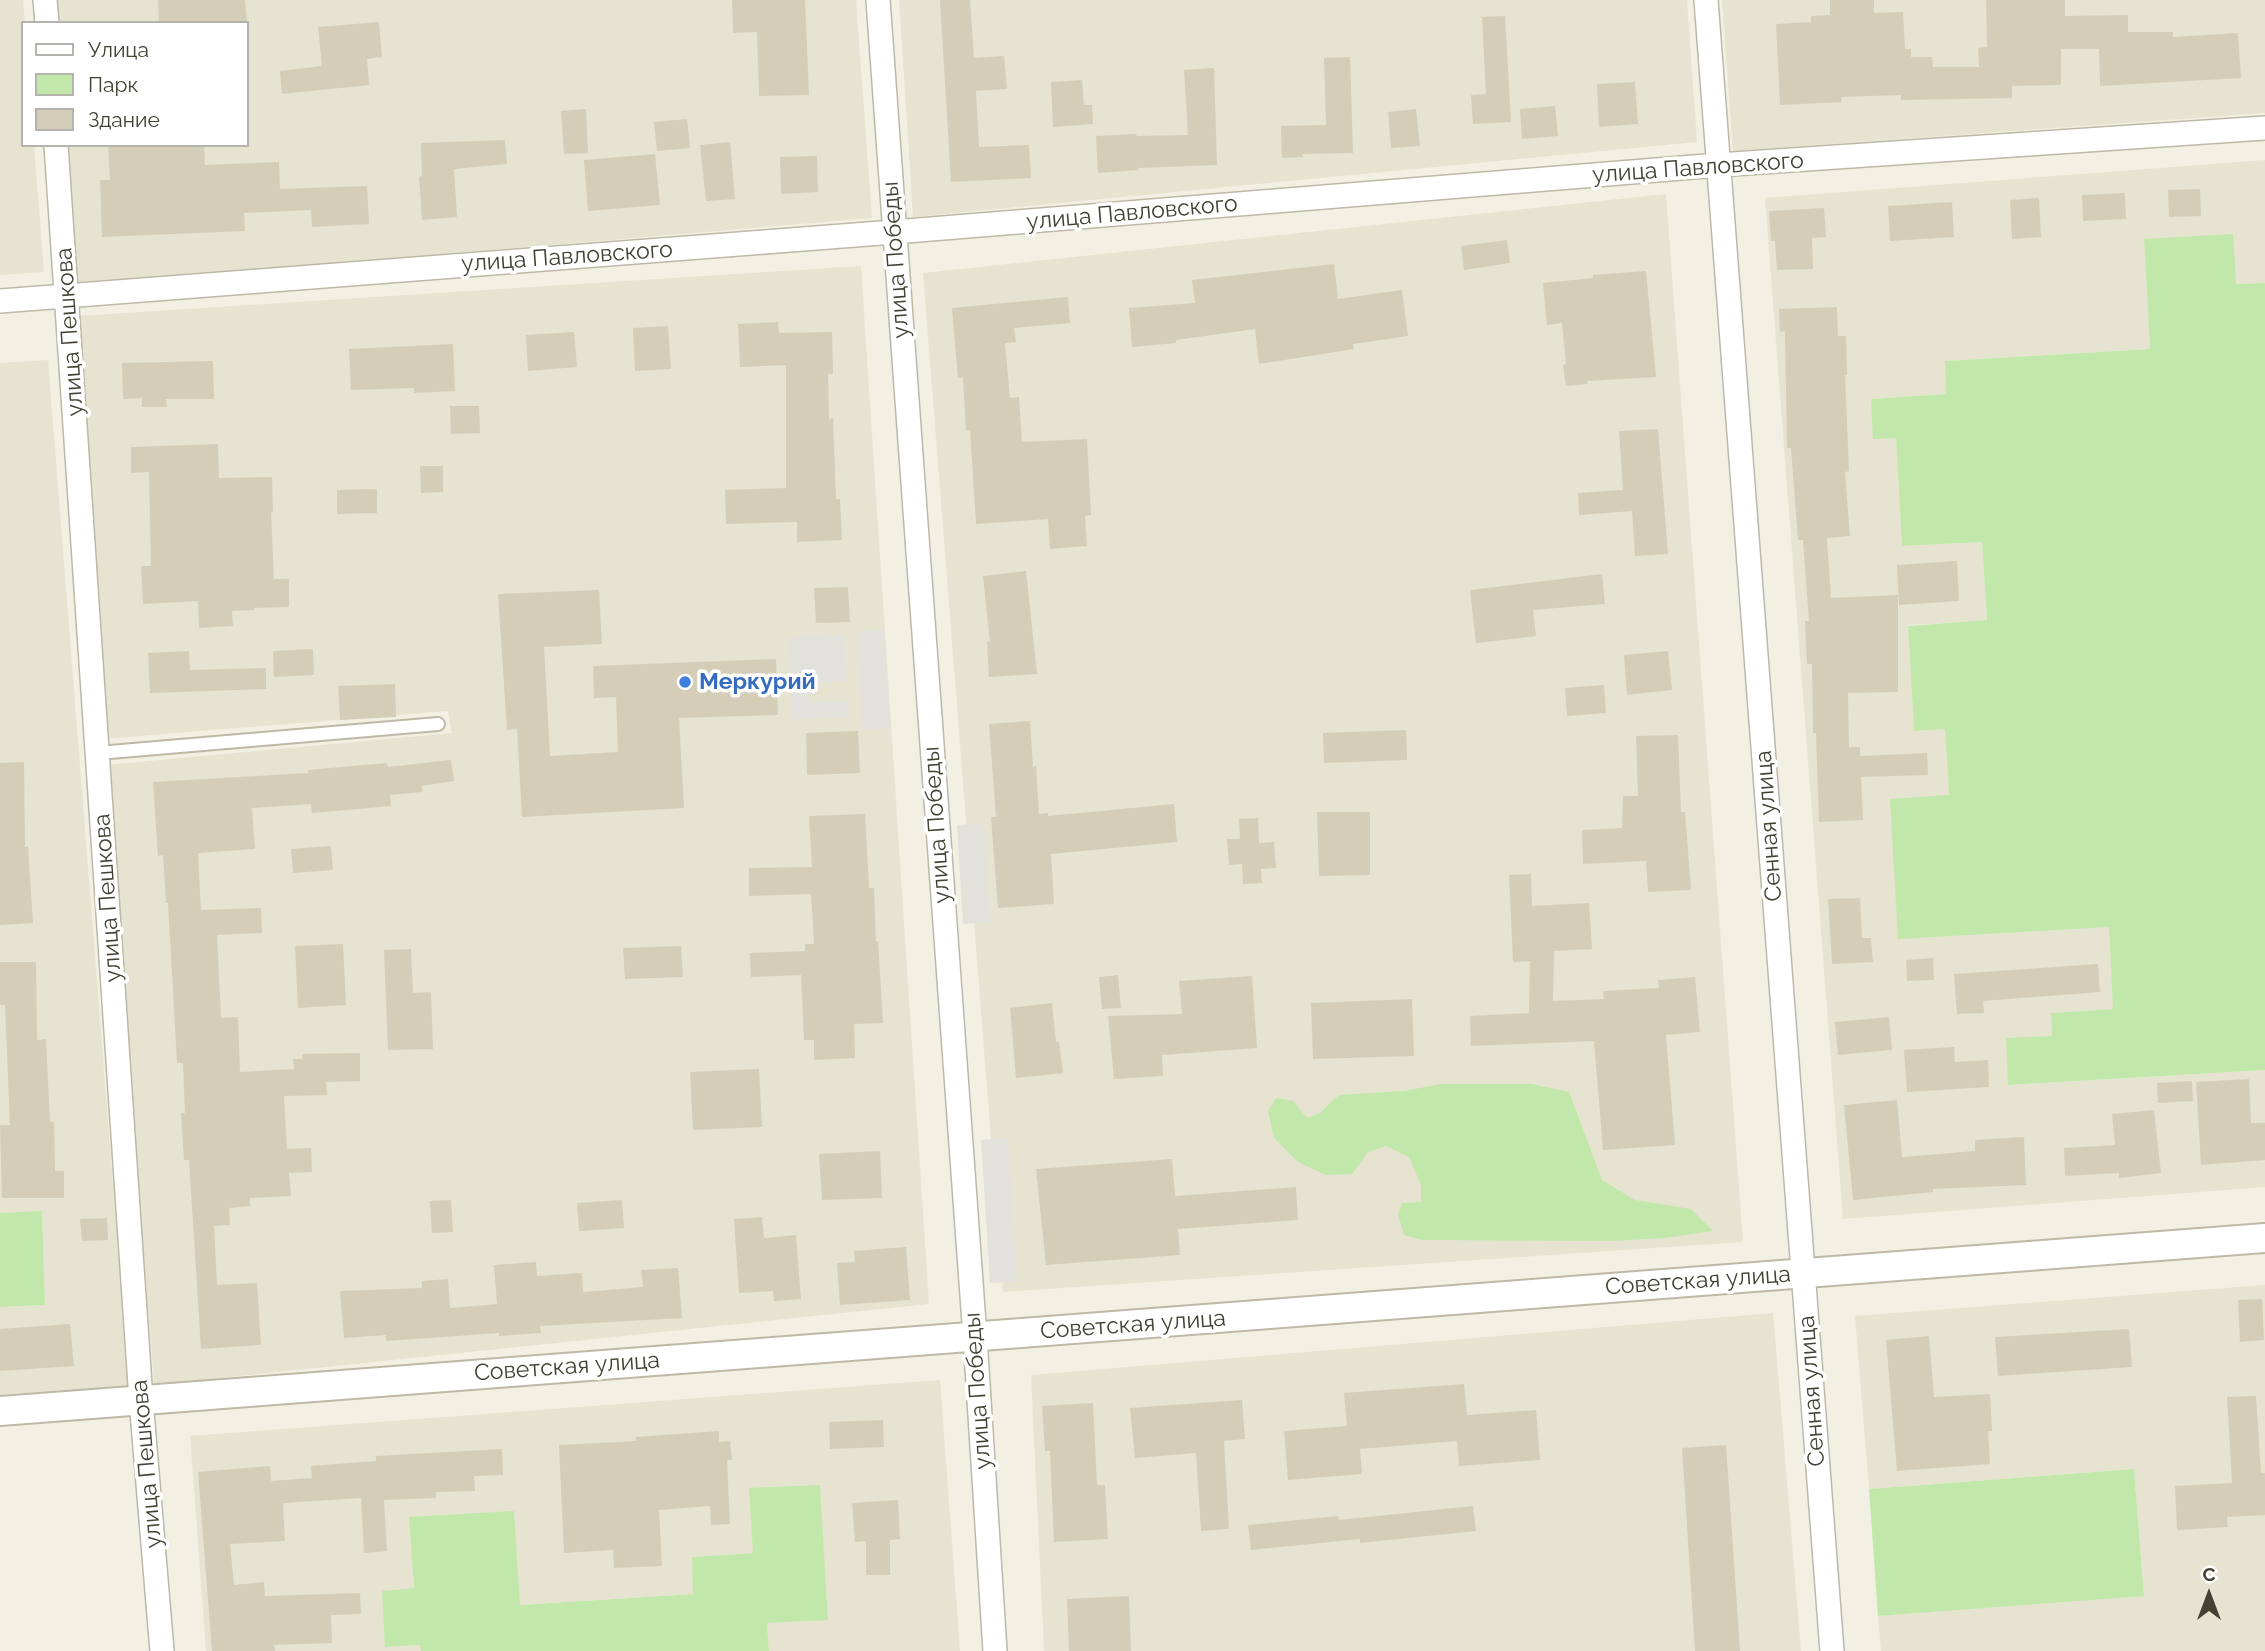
<!DOCTYPE html>
<meta charset="utf-8">
<style>
body{margin:0}
#map{position:relative;width:2265px;height:1651px;overflow:hidden;background:#f2f0e3;font-family:Raleway,sans-serif}
canvas{display:block}
.legend{position:absolute;left:21px;top:21px;width:228px;height:126px;box-sizing:border-box;background:#fff;border:2px solid #b4b3ad;margin:0;padding:9px 12px;list-style:none;font-size:21px;color:#444033}
.legend li{display:flex;align-items:center;gap:14px;height:35px}
.legend b{width:35px;border:2px solid #b4b3ad}
.north{position:absolute;left:2174px;top:1560px;width:70px;height:70px;-webkit-text-stroke:5px #fff;paint-order:stroke;rotate:0deg;font-size:19px;font-weight:700;line-height:28px;text-align:center;color:#444033}
.north::after{content:'';display:block;margin:auto;width:24px;height:32px;background:#444033;clip-path:polygon(50% 0,100% 100%,50% 72%,0 100%)}
</style>
<div id="map">
<canvas width="2265" height="1651"></canvas>
<ul class="legend">
<li><b style="height:9px;background:#fff"></b>Улица</li>
<li><b style="height:19px;background:#c1e8aa"></b>Парк</li>
<li><b style="height:19px;background:#d4ceb8"></b>Здание</li>
</ul>
<div class="north">С</div>
</div>
<script>
const ctx = document.querySelector('canvas').getContext('2d');
ctx.lineJoin = 'round';
function fillPath(path, color) {
  ctx.fillStyle = color;
  ctx.fill(path, 'evenodd');
}
function toPath(rows) {
  const path = new Path2D();
  for (const r of rows) {
    path.moveTo(r[0], r[1]);
    for (let i = 2; i < r.length; i += 2) path.lineTo(r[i], r[i + 1]);
  }
  return path;
}
function strokePath(path, color, width, dash) {
  ctx.strokeStyle = color;
  ctx.lineWidth = width;
  ctx.lineCap = dash ? 'butt' : 'round';
  ctx.setLineDash(dash || []);
  ctx.stroke(path);
}
function label(font, color, halo, rows, align = 'center') {
  ctx.font = font + ' Raleway,sans-serif';
  ctx.lineWidth = 7;
  ctx.setLineDash([]);
  ctx.textBaseline = 'middle';
  ctx.strokeStyle = halo;
  ctx.fillStyle = color;
  for (const [text, x, y, turn = 0] of rows) {
    ctx.save();
    ctx.translate(x, y);
    ctx.rotate((+turn || 0) * Math.PI / 180);
    ctx.textAlign = isNaN(turn) ? turn : align;
    if (halo) ctx.strokeText(text, 0, 0);
    ctx.fillText(text, 0, 0);
    ctx.restore();
  }
}
fillPath(toPath([
 [0,0,23,0,25,23,23,23,23,145,34,145,44,272,0,275],
 [54,0,856,0,872,218,75,285,64,145,247,145,247,23,55,23],
 [899,0,1687,0,1697,142,913,217],
 [1722,0,2265,0,2265,113,1733,151],
 [2265,160,2265,283,2236,284,2144,239,2150,349,1945,361,1947,394,1871,399,1896,437,1902,546,1982,542,1987,621,1908,625,1914,731,1945,728,1949,796,2109,927,2114,1009,2051,1013,2052,1036,2009,1085,2265,1070,2265,1187,1843,1219,1765,198],
 [1666,194,1743,1242,1003,1292,923,273],
 [861,266,929,1304,154,1385,105,765,452,733,448,711,103,739,77,316],
 [48,360,129,1387,0,1395,0,1307,45,1305,42,1212,0,1213,0,363],
 [2265,1285,2265,1651,1881,1651,1878,1616,2144,1595,2134,1469,1869,1489,1855,1316],
 [1773,1313,1801,1651,1044,1651,1031,1375],
 [940,1380,960,1651,769,1651,767,1623,828,1619,819,1485,753,1553,692,1557,694,1594,520,1605,410,1517,414,1589,385,1647,420,1645,421,1651,206,1651,190,1436]
]), '#e6e3d1');
fillPath(toPath([
 [2233,234,2236,284,2265,283,2265,1070,2008,1085,2006,1038,2052,1036,2051,1013,2113,1009,2109,927,1898,939,1890,799,1949,795,1945,729,1914,731,1908,626,1987,620,1982,542,1902,546,1896,438,1873,439,1871,399,1946,394,1945,361,2150,349,2144,239],
 [1441,1084,1532,1084,1569,1092,1602,1180,1635,1200,1691,1209,1713,1231,1665,1238,1611,1241,1422,1240,1404,1235,1398,1214,1402,1203,1421,1202,1421,1185,1409,1157,1386,1146,1368,1152,1352,1174,1326,1175,1298,1162,1274,1138,1268,1111,1276,1098,1293,1101,1307,1118,1320,1113,1339,1095,1404,1091],
 [42,1211,45,1305,0,1307,0,1213],
 [2134,1469,2144,1596,1878,1616,1869,1489],
 [820,1485,828,1620,767,1623,769,1651,421,1651,420,1645,385,1647,382,1591,414,1588,409,1517,514,1511,520,1605,693,1594,692,1557,753,1553,749,1488]
]), '#c1e8aa');
fillPath(toPath([
 [884,629,889,728,862,729,857,631],
 [844,635,846,682,809,683,809,702,847,701,848,717,792,720,789,637],
 [984,823,990,922,963,924,957,825],
 [1008,1138,1017,1282,990,1283,981,1140]
]), '#e2e1dc');
fillPath(toPath([
 [158,0,245,0,247,23,159,23],
 [732,0,805,0,809,95,759,96,757,32,733,33],
 [940,0,970,0,974,58,1004,56,1007,89,976,91,979,147,1029,145,1031,178,951,182],
 [1830,0,1874,0,1874,13,1903,12,1905,49,1911,49,1911,57,1932,57,1933,67,1979,67,1978,48,1987,47,1986,0,2065,0,2065,16,2128,15,2128,32,2173,32,2173,37,2238,33,2241,78,2100,86,2099,49,2061,49,2061,85,2012,86,2012,98,1901,100,1901,95,1841,97,1842,102,1780,105,1776,24,1811,22,1811,16,1830,15],
 [1505,16,1511,122,1473,124,1471,95,1486,94,1482,17],
 [379,22,382,57,367,59,369,85,282,94,280,71,322,66,318,27],
 [1350,57,1353,153,1302,154,1303,157,1282,158,1281,126,1326,125,1324,58],
 [1214,68,1217,165,1138,168,1139,170,1098,173,1096,136,1136,134,1137,136,1188,135,1184,70],
 [1082,80,1084,105,1092,105,1093,124,1053,127,1051,82],
 [1635,82,1638,124,1599,127,1597,84],
 [1555,106,1558,136,1522,139,1520,109],
 [586,109,588,153,564,154,561,111],
 [1416,109,1420,146,1391,148,1388,112],
 [687,119,690,148,657,151,654,122],
 [505,140,507,164,454,169,457,217,422,220,419,177,422,176,421,143],
 [730,142,735,199,706,201,700,145],
 [108,145,204,145,205,165,279,162,280,189,367,186,369,224,312,227,311,210,244,213,245,231,102,237,100,180,110,180],
 [655,154,660,205,588,211,584,160],
 [817,156,818,192,781,194,780,157],
 [2200,189,2201,216,2169,217,2168,190],
 [2125,193,2126,219,2083,221,2082,195],
 [2039,198,2041,237,2012,239,2010,200],
 [1952,202,1954,237,1890,241,1888,206],
 [1824,208,1826,237,1812,238,1813,269,1777,270,1775,241,1771,241,1769,211],
 [1507,240,1510,263,1464,270,1461,246],
 [1334,264,1338,299,1402,290,1408,336,1353,344,1354,349,1259,364,1255,329,1176,340,1176,343,1132,347,1129,308,1195,303,1192,280],
 [1646,271,1656,377,1587,381,1588,384,1566,386,1563,365,1566,364,1562,323,1547,325,1543,283,1593,278,1593,275],
 [1068,297,1070,323,1014,328,1016,342,1005,343,1010,398,1019,397,1022,442,1087,439,1091,515,1085,516,1087,546,1050,549,1048,519,976,524,970,430,966,430,963,378,958,378,952,308],
 [1837,307,1838,336,1846,336,1847,375,1845,375,1849,471,1845,472,1850,536,1827,538,1831,598,1898,595,1898,692,1848,693,1849,747,1860,747,1860,756,1927,753,1928,775,1861,777,1863,820,1819,822,1816,733,1813,733,1812,664,1807,664,1805,621,1809,621,1803,540,1798,540,1791,448,1787,448,1785,331,1780,332,1779,309],
 [778,322,779,333,832,332,833,374,828,374,829,419,833,418,836,499,840,499,842,540,797,542,797,522,726,524,725,490,786,488,786,365,740,367,738,324],
 [668,326,671,369,635,371,633,328],
 [574,332,577,367,528,371,526,335],
 [453,344,455,391,414,393,414,388,351,390,349,349],
 [213,361,214,399,166,399,167,407,142,407,142,398,123,399,122,363],
 [450,406,479,406,480,433,451,434],
 [1658,429,1668,554,1635,556,1632,511,1579,515,1578,493,1623,490,1619,431],
 [218,444,219,478,272,477,273,512,271,513,274,579,289,579,289,607,254,608,254,610,232,611,233,626,199,628,198,601,143,604,141,566,151,566,149,472,131,473,131,447],
 [420,466,443,466,443,492,421,493],
 [377,489,377,513,337,514,337,490],
 [1957,561,1959,601,1899,605,1897,565],
 [1026,571,1037,674,989,677,987,642,990,642,983,576],
 [1602,574,1605,604,1533,610,1536,636,1476,643,1470,590],
 [848,587,850,622,816,623,814,588],
 [599,590,602,644,544,647,550,756,618,752,616,697,594,698,593,666,776,659,778,715,679,718,684,808,522,817,517,729,507,730,498,594],
 [313,649,314,675,274,677,273,651],
 [189,651,190,670,266,668,266,689,150,693,148,653],
 [1668,651,1672,690,1627,695,1624,655],
 [395,684,396,717,340,720,338,686],
 [1604,685,1606,713,1567,716,1565,688],
 [1030,721,1033,767,1036,766,1039,814,1048,813,1048,816,1174,804,1177,842,1051,854,1054,904,998,908,991,817,996,817,989,724],
 [1406,730,1407,760,1324,763,1323,733],
 [858,731,860,773,807,775,806,733],
 [1678,735,1681,812,1685,812,1691,890,1648,892,1646,861,1583,864,1582,830,1622,828,1623,796,1638,796,1636,736],
 [451,760,454,781,422,786,422,792,390,795,391,806,312,813,311,804,252,808,255,849,198,853,201,910,261,908,262,933,217,935,221,1018,238,1017,240,1072,294,1069,293,1059,302,1059,302,1054,360,1053,360,1081,326,1082,327,1095,284,1096,287,1149,311,1148,312,1172,289,1173,291,1196,250,1198,250,1206,229,1208,230,1225,214,1226,217,1285,257,1283,261,1345,201,1349,189,1160,184,1160,181,1113,185,1113,183,1063,177,1063,168,903,166,903,163,855,158,856,153,782,308,773,308,770,387,763,388,767],
 [24,762,25,847,28,847,33,923,0,925,0,763],
 [1317,812,1370,812,1370,875,1319,876],
 [865,814,869,888,874,888,876,941,878,941,883,1023,854,1024,855,1058,814,1060,814,1040,804,1040,801,975,751,977,750,953,805,951,805,944,814,944,811,894,749,896,749,868,812,867,809,816],
 [1258,818,1259,843,1274,842,1276,868,1261,869,1262,883,1243,884,1242,864,1229,865,1227,839,1240,839,1239,819],
 [331,846,333,870,293,873,291,849],
 [1531,874,1532,906,1589,903,1592,949,1554,951,1553,1001,1604,999,1603,991,1659,988,1658,980,1695,977,1700,1032,1666,1035,1675,1145,1603,1150,1594,1041,1471,1046,1470,1016,1529,1013,1530,961,1513,962,1509,875],
 [1860,898,1862,938,1871,938,1873,962,1832,964,1828,899],
 [343,944,346,1005,298,1008,295,946],
 [681,946,683,977,625,979,623,948],
 [411,949,413,993,431,992,433,1049,388,1050,384,950],
 [1933,958,1934,980,1907,981,1906,960],
 [0,962,36,962,37,1040,46,1039,50,1122,54,1122,55,1171,64,1171,64,1198,2,1198,0,1125,10,1125,5,1005,0,1005],
 [2098,964,2100,992,1983,1001,1984,1013,1957,1014,1954,974],
 [1118,975,1121,1008,1102,1009,1099,977],
 [1252,976,1257,1048,1162,1055,1163,1076,1114,1079,1108,1016,1182,1014,1179,981],
 [1412,999,1414,1056,1313,1059,1311,1003],
 [1052,1003,1056,1042,1059,1042,1063,1073,1016,1078,1010,1008],
 [1889,1017,1892,1050,1838,1055,1835,1022],
 [1954,1047,1955,1062,1988,1060,1989,1087,1907,1092,1904,1050],
 [759,1069,762,1127,693,1130,690,1072],
 [2249,1079,2251,1123,2265,1123,2265,1160,2201,1165,2196,1082],
 [2192,1081,2193,1101,2158,1103,2157,1083],
 [1897,1100,1902,1157,1975,1151,1975,1140,2024,1137,2026,1185,1933,1189,1933,1192,1853,1200,1844,1105],
 [2154,1110,2161,1173,2119,1178,2119,1173,2065,1176,2064,1148,2115,1145,2112,1114],
 [880,1151,882,1198,822,1200,819,1154],
 [1172,1159,1175,1196,1296,1187,1298,1220,1178,1229,1180,1255,1046,1265,1036,1169],
 [451,1200,453,1232,432,1233,430,1201],
 [622,1200,624,1228,579,1231,577,1203],
 [762,1217,764,1238,796,1235,801,1299,774,1301,773,1291,739,1293,734,1219],
 [107,1218,108,1240,82,1241,80,1219],
 [906,1247,910,1300,840,1305,837,1263,855,1262,854,1251],
 [536,1262,537,1276,582,1273,583,1292,643,1287,641,1270,678,1268,682,1318,540,1326,541,1333,499,1336,499,1333,386,1341,386,1335,344,1338,340,1291,422,1288,422,1281,448,1279,450,1308,497,1304,494,1265],
 [2262,1299,2264,1340,2240,1342,2238,1300],
 [70,1324,74,1366,0,1371,0,1329],
 [2129,1329,2132,1367,1998,1376,1995,1337],
 [1929,1336,1934,1397,1990,1394,1992,1431,1988,1431,1990,1464,1897,1471,1886,1340],
 [1464,1384,1467,1415,1536,1410,1540,1460,1459,1466,1457,1441,1360,1449,1362,1474,1288,1480,1284,1431,1347,1426,1344,1393],
 [2256,1396,2261,1473,2265,1473,2265,1515,2227,1517,2228,1527,2177,1530,2175,1486,2232,1483,2227,1397],
 [1242,1400,1245,1439,1224,1441,1229,1529,1201,1531,1196,1453,1135,1458,1130,1408],
 [1093,1403,1097,1485,1105,1485,1108,1539,1054,1542,1050,1451,1045,1451,1042,1406],
 [883,1420,884,1447,830,1449,829,1422],
 [719,1431,719,1442,730,1441,732,1460,727,1460,730,1524,711,1525,710,1506,659,1510,662,1566,614,1568,613,1550,564,1553,559,1445,636,1441,636,1437],
 [1726,1445,1740,1651,1695,1651,1682,1448],
 [502,1449,503,1475,474,1476,475,1491,436,1492,436,1498,384,1500,387,1551,364,1553,361,1498,283,1503,285,1541,230,1544,234,1585,264,1582,265,1596,360,1593,361,1614,331,1615,332,1643,274,1645,275,1651,212,1651,198,1472,270,1466,271,1481,312,1478,311,1466,376,1461,376,1456],
 [898,1500,900,1539,890,1540,890,1575,866,1575,866,1541,855,1542,852,1503],
 [1473,1506,1476,1531,1360,1543,1360,1539,1251,1550,1248,1525,1338,1516,1339,1520],
 [1129,1596,1131,1651,1069,1651,1067,1599]
]), '#d4ceb8');
const service = toPath([
 [98,753,438,724]
]);
const minor = toPath([
 [45,0,47,23],
 [878,0,975,1337,995,1651],
 [1706,0,1832,1651],
 [56,145,141,1400,162,1651],
 [0,301,894,232,1718,165,2265,128]
]);
const tertiary = toPath([
 [0,1411,2265,1238]
]);
strokePath(service, '#bdb9a6', 16);
strokePath(minor, '#bdb9a6', 26);
strokePath(tertiary, '#bdb9a6', 32);
strokePath(service, '#fff', 12);
strokePath(minor, '#fff', 23);
strokePath(tertiary, '#fff', 28);
for (const [x, y, r, color] of [
 [685,682,7,"#3f7fe0"]
]) {
  const dot = new Path2D();
  dot.arc(x, y, r, 0, 2 * Math.PI);
  ctx.fillStyle = color;
  ctx.fill(dot);
  strokePath(dot, '#fff', 2.5);
}
label('23px', '#444033', '#fff', [
 ["улица Павловского",1698,168,-4],
 ["улица Павловского",1132,213,-5],
 ["улица Павловского",567,257,-4],
 ["улица Победы",896,260,-94],
 ["улица Пешкова",70,332,-94],
 ["улица Победы",937,825,-94],
 ["Сенная улица",1769,826,-94],
 ["улица Пешкова",108,898,-94],
 ["Советская улица",1698,1281,-4],
 ["Советская улица",1133,1325,-4],
 ["Советская улица",567,1367,-4],
 ["улица Победы",978,1391,-94],
 ["Сенная улица",1812,1391,-94],
 ["улица Пешкова",147,1464,-95]
]);
label('bold 23px', '#366cbe', '#fff', [
 ["Меркурий",699,682]
], 'left');
</script>
